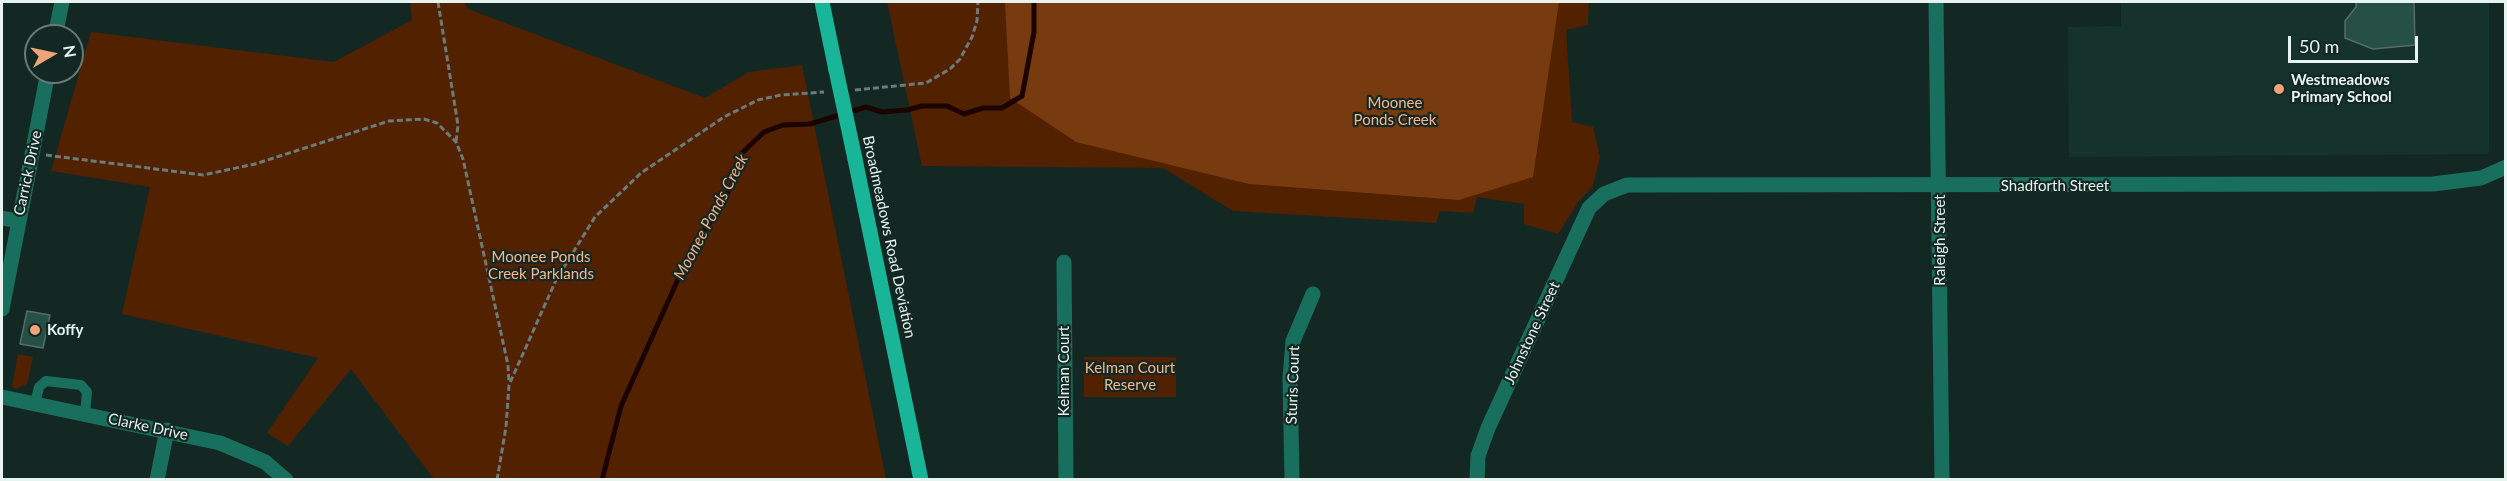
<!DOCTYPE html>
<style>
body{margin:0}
#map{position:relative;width:2507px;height:481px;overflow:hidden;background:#142823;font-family:Lato,sans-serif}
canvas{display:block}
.frame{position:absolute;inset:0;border:3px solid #e7f3ef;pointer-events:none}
.north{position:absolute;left:24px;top:24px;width:60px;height:60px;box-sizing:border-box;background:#142823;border:2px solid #687975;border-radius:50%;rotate:81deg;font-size:16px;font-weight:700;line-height:24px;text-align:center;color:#e7f3ef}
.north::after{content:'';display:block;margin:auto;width:21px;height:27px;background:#efa377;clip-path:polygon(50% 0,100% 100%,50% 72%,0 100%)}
.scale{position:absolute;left:2288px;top:36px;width:130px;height:27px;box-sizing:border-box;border:3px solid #e7f3ef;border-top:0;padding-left:8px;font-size:18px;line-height:21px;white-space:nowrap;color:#e7f3ef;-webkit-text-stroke:4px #142823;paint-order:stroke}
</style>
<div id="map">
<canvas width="2507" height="481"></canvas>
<div class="frame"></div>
<div class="north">N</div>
<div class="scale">50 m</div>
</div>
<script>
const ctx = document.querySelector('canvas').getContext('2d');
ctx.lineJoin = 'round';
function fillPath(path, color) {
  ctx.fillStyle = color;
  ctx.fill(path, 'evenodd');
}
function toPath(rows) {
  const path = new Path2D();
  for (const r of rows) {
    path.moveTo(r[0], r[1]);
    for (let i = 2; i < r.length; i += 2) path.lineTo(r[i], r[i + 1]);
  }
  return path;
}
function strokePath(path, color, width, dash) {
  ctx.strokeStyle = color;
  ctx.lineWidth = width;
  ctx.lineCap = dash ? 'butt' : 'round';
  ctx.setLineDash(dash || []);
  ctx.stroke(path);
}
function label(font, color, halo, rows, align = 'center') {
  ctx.font = font + ' Lato,sans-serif';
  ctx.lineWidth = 4.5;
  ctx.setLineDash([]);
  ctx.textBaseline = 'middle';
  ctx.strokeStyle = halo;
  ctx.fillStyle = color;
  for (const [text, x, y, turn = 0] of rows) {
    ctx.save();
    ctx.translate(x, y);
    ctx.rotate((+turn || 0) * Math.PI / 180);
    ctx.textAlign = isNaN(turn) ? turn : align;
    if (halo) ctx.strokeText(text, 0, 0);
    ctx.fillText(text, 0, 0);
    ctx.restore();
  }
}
fillPath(toPath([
 [2121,2,2489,2,2489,151,2488,154,2069,157,2068,27,2121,26]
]), '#15322b');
fillPath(toPath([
 [410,2,464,2,468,9,705,98,749,72,802,65,886,479,434,479,351,369,288,446,267,433,318,358,122,314,150,187,51,171,91,32,334,62,412,20],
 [887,2,1589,2,1588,25,1566,30,1572,122,1593,127,1600,157,1593,186,1579,201,1558,234,1524,224,1524,204,1477,197,1473,213,1440,211,1436,223,1233,211,1163,168,922,166],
 [18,354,33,357,27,384,15,389,12,386],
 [1084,357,1176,357,1176,397,1084,397]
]), '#522100');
fillPath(toPath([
 [1005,2,1559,2,1533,177,1459,200,1249,184,1076,142,1010,98]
]), '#783a0f');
strokePath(toPath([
 [602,480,621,406,693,246,719,210,733,182,742,153,764,132,783,125,810,124,866,107,882,112,907,110,922,106,947,106,964,114,983,108,1002,108,1022,96,1034,32,1034,2]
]), '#1b0400', 5);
const building = toPath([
 [2356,2,2414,2,2415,45,2373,49,2345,38,2345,21,2356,7,2356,2],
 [27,311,50,315,43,348,20,344,27,311]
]);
fillPath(building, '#264f45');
strokePath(building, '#566c66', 1.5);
strokePath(toPath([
 [438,2,458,125,456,142],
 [855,90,926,83,950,69,960,59,972,37,977,21,978,2],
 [46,155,203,175,255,164,389,121,424,119,437,123,456,142,463,159,508,365,509,383],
 [497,480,506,427,509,385,556,280,595,217,641,173,724,117,758,100,781,95,824,92]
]), '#6b7b77', 3, [6, 3]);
strokePath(toPath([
 [35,404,39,387,46,381,81,385,87,392,85,414]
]), '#196f5d', 10);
strokePath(toPath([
 [2,218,18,221],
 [1064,262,1066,480],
 [2,397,220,443,265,462,286,480],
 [157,480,167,430],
 [1292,480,1290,378,1293,341,1313,294],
 [1477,480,1478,456,1488,428,1589,208,1604,194,1627,185,2433,184,2481,178,2506,167]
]), '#196f5d', 15);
strokePath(toPath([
 [1936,2,1942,480],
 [55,36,62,2],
 [2,309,48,72]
]), '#196f5d', 15);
strokePath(toPath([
 [822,2,836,70],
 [855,159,921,480]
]), '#19b598', 15);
strokePath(toPath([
 [836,70,855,159]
]), '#19b598', 15);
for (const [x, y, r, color] of [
 [2279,89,6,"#efa377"],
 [35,330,6,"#efa377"]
]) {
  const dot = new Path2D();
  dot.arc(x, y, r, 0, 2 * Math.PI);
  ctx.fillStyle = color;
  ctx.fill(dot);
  strokePath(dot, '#142823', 2);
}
label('bold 15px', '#e7f3ef', '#142823', [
 ["Westmeadows",2291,80],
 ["Primary School",2291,97],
 ["Koffy",47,330]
], 'left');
label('15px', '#f7b48e', '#142823', [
 ["Moonee",1395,103],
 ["Ponds Creek",1395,120],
 ["Moonee Ponds",541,257],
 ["Creek Parklands",541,274],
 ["Kelman Court",1130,368],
 ["Reserve",1130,385]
]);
label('15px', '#e7f3ef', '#142823', [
 ["Carrick Drive",28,173,-78],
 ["Shadforth Street",2055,186],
 ["Broadmeadows Road Deviation",889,237,78],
 ["Raleigh Street",1940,240,-90],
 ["Johnstone Street",1532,333,-65],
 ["Kelman Court",1064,371,-90],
 ["Sturis Court",1293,385,-88],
 ["Clarke Drive",148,427,12]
]);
label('italic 16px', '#f1ae88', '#142823', [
 ["Moonee Ponds Creek",711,217,-62]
]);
</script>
